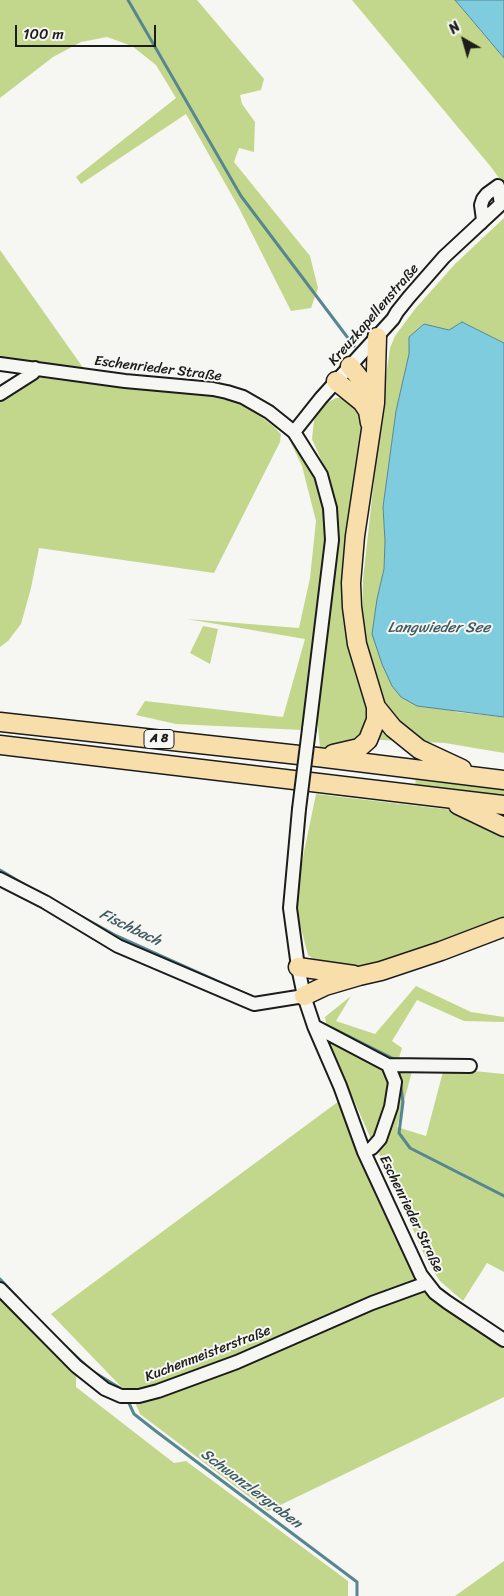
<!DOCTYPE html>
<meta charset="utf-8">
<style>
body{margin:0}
#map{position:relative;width:504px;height:1596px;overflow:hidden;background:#f6f6f2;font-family:Sriracha,sans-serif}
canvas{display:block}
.north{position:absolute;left:439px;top:15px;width:50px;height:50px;-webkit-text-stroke:4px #f6f6f2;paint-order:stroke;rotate:322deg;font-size:14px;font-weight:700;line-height:20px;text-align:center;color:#1c1c1c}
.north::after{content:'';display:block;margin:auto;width:18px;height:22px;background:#1c1c1c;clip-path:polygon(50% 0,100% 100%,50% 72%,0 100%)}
.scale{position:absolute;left:15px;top:25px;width:141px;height:22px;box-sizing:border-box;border:2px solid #1c1c1c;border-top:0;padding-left:6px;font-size:15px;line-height:18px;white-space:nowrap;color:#1c1c1c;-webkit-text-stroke:4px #f6f6f2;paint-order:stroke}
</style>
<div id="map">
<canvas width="504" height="1596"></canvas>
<div class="north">N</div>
<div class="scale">100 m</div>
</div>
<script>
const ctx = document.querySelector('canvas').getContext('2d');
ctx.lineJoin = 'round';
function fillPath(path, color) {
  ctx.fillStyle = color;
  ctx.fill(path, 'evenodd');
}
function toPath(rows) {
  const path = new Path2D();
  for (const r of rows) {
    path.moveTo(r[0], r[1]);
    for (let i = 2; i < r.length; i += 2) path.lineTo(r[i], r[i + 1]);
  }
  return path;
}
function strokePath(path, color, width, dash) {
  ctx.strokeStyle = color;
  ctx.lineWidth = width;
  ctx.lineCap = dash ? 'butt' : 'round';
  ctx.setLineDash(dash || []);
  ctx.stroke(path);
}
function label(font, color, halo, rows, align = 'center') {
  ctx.font = font + ' Sriracha,sans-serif';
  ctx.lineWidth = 4;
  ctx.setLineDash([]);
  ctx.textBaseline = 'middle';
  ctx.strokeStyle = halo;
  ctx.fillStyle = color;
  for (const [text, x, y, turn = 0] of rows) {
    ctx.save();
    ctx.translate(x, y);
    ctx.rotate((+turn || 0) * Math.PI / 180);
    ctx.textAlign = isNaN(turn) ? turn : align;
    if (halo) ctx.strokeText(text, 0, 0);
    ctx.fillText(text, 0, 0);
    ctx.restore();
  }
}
fillPath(toPath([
 [0,0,197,0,264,79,261,90,240,95,242,104,255,122,254,152,239,148,234,162,310,256,318,288,311,308,291,311,239,208,186,114,81,184,76,177,176,98,156,65,132,46,107,37,81,42,53,57,0,98],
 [352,0,455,0,504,58,504,185,491,167],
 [504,218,504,343,462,322,449,330,424,324,410,337,409,354,396,411,383,507,385,541,384,569,377,599,372,634,456,712,504,717,504,753,445,743,360,739,338,748,320,747,316,709,337,536,335,504,326,471,312,439,314,420,323,405,336,398,343,398,365,413,350,549,362,626,363,579,382,409,379,377,386,376,390,348,395,336,415,309,455,264],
 [0,250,84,369,0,358],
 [40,375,211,394,234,401,251,409,273,426,281,434,280,442,214,573,39,548,31,588,21,624,8,641,0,647,0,397],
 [291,443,298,446,320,483,327,511,328,540,302,730,176,724,136,715,145,701,283,717,305,639,187,619,299,628,310,578,316,521,302,466],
 [203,626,218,629,210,664,190,653],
 [416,775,504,785,504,797,415,787],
 [316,794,504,816,504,922,363,968,321,965,308,955,297,913,298,881],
 [416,986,471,1012,504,1017,504,1022,464,1021,417,1000,392,1041,402,1048,398,1061,414,1064,397,1127,426,1136,444,1068,504,1074,504,1272,487,1263,463,1301,440,1281,428,1263,379,1154,392,1108,389,1062,327,1030,325,1017,351,996,336,1021,375,1034],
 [327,1039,386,1068,390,1088,380,1126,374,1137,371,1139],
 [339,1101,376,1196,421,1289,435,1303,504,1349,504,1397,268,1511,140,1414,134,1400,51,1314],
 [0,1295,76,1373,76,1387,174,1463,186,1461,348,1581,348,1596,0,1596],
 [504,1561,504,1596,455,1596]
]), '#c3d78c');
const water = toPath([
 [455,0,504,0,504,58,461,7,455,0],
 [462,322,504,343,504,717,417,706,401,697,392,686,382,664,372,634,377,599,384,569,385,541,383,507,396,411,409,354,409,337,424,324,449,330,462,322]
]);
fillPath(water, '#7fccdf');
strokePath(water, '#578691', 1);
strokePath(toPath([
 [128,0,241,196,354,346],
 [0,870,32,889],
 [75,913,115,935,255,998],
 [332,1028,394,1059],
 [399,1072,403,1102,399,1133,410,1148,504,1196],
 [0,1279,20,1300],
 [65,1346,92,1371,120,1388,121,1391],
 [127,1399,134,1414,157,1432,357,1582,357,1596]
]), '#578691', 3);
const minor = toPath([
 [0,364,125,381,213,389,227,392,243,397,269,412,294,432,321,475,330,508,332,540,309,729],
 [0,394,33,373,35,368],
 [294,432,321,398,393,319,397,312,409,297,444,257,501,204,498,186,487,194,483,199,481,205,483,220,481,223],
 [299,809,290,908,298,967,304,996,314,1026,340,1086,364,1152,421,1275,435,1293,447,1302,504,1340],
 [0,879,45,902,118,946,254,1004,304,996],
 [314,1026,388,1065,395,1082,391,1107,380,1139,372,1148,364,1152],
 [388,1065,470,1066],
 [0,1289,76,1366,105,1389,121,1396,139,1396,158,1391,237,1362,372,1303,427,1283]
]);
const highway = toPath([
 [350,366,370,391,374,400],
 [336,381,362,402,368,411,370,423],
 [376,707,393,728,419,749,462,769],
 [0,722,317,757,504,780],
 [0,745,504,805],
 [333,754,359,748,368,740,376,720,376,707,357,644,352,607,351,583,355,536,375,403,377,337],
 [458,805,504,827],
 [298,967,354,975],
 [304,996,325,986,359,976,381,971,441,951,504,927]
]);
strokePath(minor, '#1c1c1c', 16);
strokePath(highway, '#1c1c1c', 21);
strokePath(minor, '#f6f6f2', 12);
strokePath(highway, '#f8deab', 18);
const minorBridge = toPath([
 [299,809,309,729]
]);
strokePath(minorBridge, '#1c1c1c', 16, []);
strokePath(minorBridge, '#f6f6f2', 12);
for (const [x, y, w] of [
 [159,739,30]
]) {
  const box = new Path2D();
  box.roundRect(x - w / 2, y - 9.5, w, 19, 4);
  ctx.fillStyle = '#f6f6f2';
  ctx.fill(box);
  strokePath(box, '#1c1c1c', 1);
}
label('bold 12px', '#1c1c1c', null, [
 ["A 8",159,739]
]);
label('14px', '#1c1c1c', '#f6f6f2', [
 ["Kreuzkapellenstraße",374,315,-49],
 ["Eschenrieder Straße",158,369,7],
 ["Eschenrieder Straße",411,1214,64],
 ["Kuchenmeisterstraße",208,1354,-21]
]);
label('italic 15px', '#3f5a60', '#f6f6f2', [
 ["Langwieder See",439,628],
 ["Fischbach",130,928,26],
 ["Schwanzlergraben",251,1489,37]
]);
</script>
